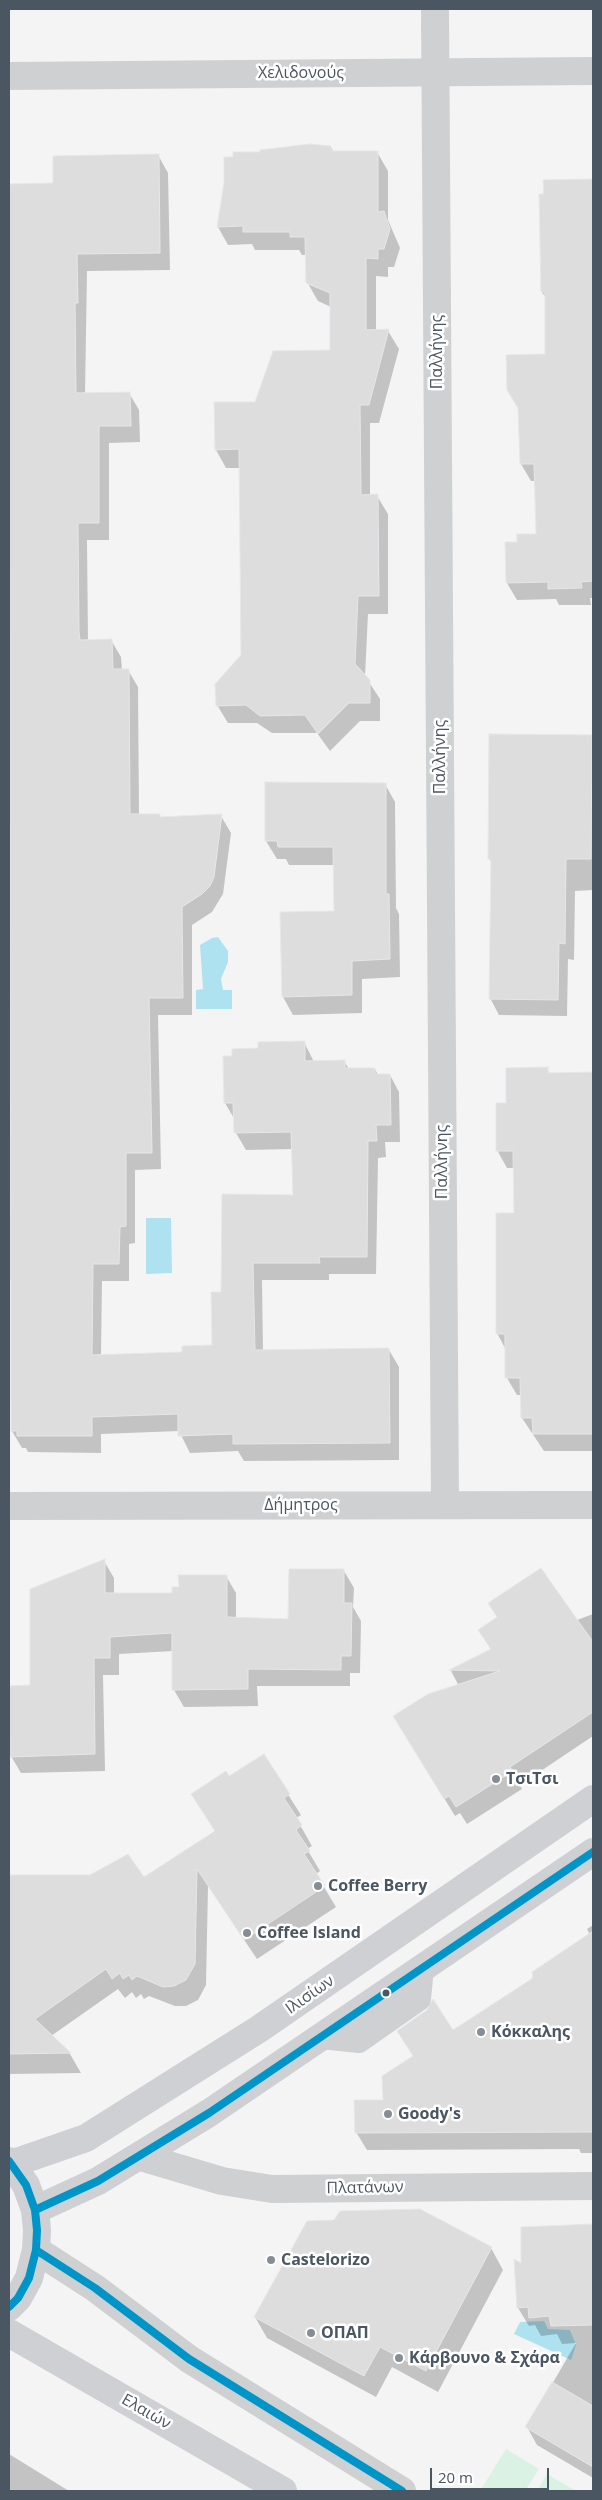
<!DOCTYPE html>
<meta charset="utf-8">
<style>
body{margin:0}
#map{position:relative;width:602px;height:2500px;overflow:hidden;background:#f4f4f4;font-family:"Open Sans",sans-serif}
canvas{display:block}
.frame{position:absolute;inset:0;border:10px solid #4a5661;pointer-events:none}
.scale{position:absolute;left:430px;top:2468px;width:119px;height:22px;box-sizing:border-box;border:2px solid #4a5661;border-top:0;padding-left:6px;font-size:15px;line-height:18px;white-space:nowrap;color:#4a5661;-webkit-text-stroke:4px #fff;paint-order:stroke}
</style>
<div id="map">
<canvas width="602" height="2500"></canvas>
<div class="frame"></div>
<div class="scale">20 m</div>
</div>
<script>
const ctx = document.querySelector('canvas').getContext('2d');
ctx.lineJoin = 'round';
function fillPath(path, color) {
  ctx.fillStyle = color;
  ctx.fill(path, 'evenodd');
}
function toPath(rows) {
  const path = new Path2D();
  for (const r of rows) {
    path.moveTo(r[0], r[1]);
    for (let i = 2; i < r.length; i += 2) path.lineTo(r[i], r[i + 1]);
  }
  return path;
}
function strokePath(path, color, width, dash) {
  ctx.strokeStyle = color;
  ctx.lineWidth = width;
  ctx.lineCap = dash ? 'butt' : 'round';
  ctx.setLineDash(dash || []);
  ctx.stroke(path);
}
function label(font, color, halo, rows, align = 'center') {
  ctx.font = font + ' "Open Sans",sans-serif';
  ctx.lineWidth = 5;
  ctx.setLineDash([]);
  ctx.textBaseline = 'middle';
  ctx.strokeStyle = halo;
  ctx.fillStyle = color;
  for (const [text, x, y, turn = 0] of rows) {
    ctx.save();
    ctx.translate(x, y);
    ctx.rotate((+turn || 0) * Math.PI / 180);
    ctx.textAlign = isNaN(turn) ? turn : align;
    if (halo) ctx.strokeText(text, 0, 0);
    ctx.fillText(text, 0, 0);
    ctx.restore();
  }
}
fillPath(toPath([
 [506,2449,539,2469,525,2491,480,2491],
 [547,2474,576,2491,537,2491]
]), '#d9f2e3');
fillPath(toPath([
 [218,937,228,951,228,962,221,979,223,990,232,990,232,1009,196,1009,196,990,203,989,200,945,212,938],
 [146,1218,171,1218,172,1273,146,1274],
 [544,2321,548,2329,570,2330,576,2345,571,2360,514,2334,520,2322]
]), '#aee2f0');
fillPath(toPath([
 [331,147,334,153,377,152,388,171,388,220,400,248,394,267,388,267,388,277,376,276,376,331,388,331,399,349,379,423,370,423,370,496,377,496,388,514,388,614,368,614,365,676,380,699,380,721,360,721,330,751,317,733,272,733,257,723,228,723,217,705,242,656,240,468,226,468,216,450,256,403,332,352,331,307,318,301,307,282,307,255,302,255,299,250,255,250,252,244,228,245,218,227,261,153],
 [158,155,168,173,170,270,87,271,85,394,129,393,139,410,140,442,109,443,109,540,87,540,88,641,111,640,121,657,122,670,128,670,138,687,139,816,159,815,161,818,221,816,231,833,223,894,212,912,192,925,192,1015,158,1015,161,1169,135,1170,135,1243,129,1244,129,1281,102,1281,101,1356,183,1354,213,1346,222,1293,294,1196,293,1149,246,1150,236,1133,235,1120,225,1103,233,1057,304,1042,314,1062,344,1061,349,1069,375,1069,378,1075,390,1075,399,1092,400,1142,385,1142,386,1157,378,1158,376,1274,329,1274,329,1280,262,1280,263,1351,389,1350,399,1367,399,1460,244,1461,238,1451,190,1453,179,1431,101,1434,101,1453,28,1452,26,1448,22,1448,12,1431,12,1280,9,1280,9,186,54,185],
 [544,181,593,181,593,598,590,598,591,605,559,605,556,599,517,600,507,583,518,543,537,535,536,481,531,481,521,464,547,356,547,300,542,292],
 [591,736,593,739,593,890,575,891,574,960,568,959,567,1016,499,1015,490,998,492,864,489,858],
 [385,784,395,802,396,908,399,914,400,977,362,979,362,1013,293,1015,283,997,335,912,335,865,289,865,286,859,277,859,266,841],
 [547,1069,550,1074,593,1074,593,1451,544,1451,522,1418,522,1395,517,1395,507,1378,506,1350,497,1333,515,1214,514,1168,507,1168,497,1150,508,1104],
 [104,1561,114,1578,114,1594,173,1595,180,1588,226,1576,236,1593,236,1618,290,1621,344,1571,354,1588,353,1607,361,1621,360,1673,350,1673,350,1686,257,1686,258,1706,184,1707,174,1690,173,1651,119,1654,119,1675,103,1675,105,1771,21,1773,11,1756,11,1746,9,1746,9,1687,31,1686],
 [593,1614,593,1736,520,1785,522,1789,467,1824,460,1813,455,1816,405,1734,459,1686,451,1671,491,1650,480,1630,577,1620],
 [263,1755,301,1815,296,1818,312,1846,307,1849,320,1871,316,1874,336,1907,257,1959,208,1886,206,1985,198,2000,186,2006,175,2006,149,1996,144,1999,141,1994,136,1998,132,1992,125,1998,118,1989,51,2036,70,2054,81,2073,9,2074,9,1876,90,1876,144,1879,216,1832,192,1794,229,1778],
 [593,1925,593,2153,581,2153,579,2149,367,2150,356,2132,452,2031,535,1978,590,1935,587,1929],
 [593,2225,593,2478,537,2445,527,2427,576,2343,562,2344,557,2334,541,2336,535,2325,529,2326,518,2308,522,2265,522,2228],
 [491,2248,503,2270,438,2392,392,2367,376,2397,267,2338,255,2317],
 [9,2454,69,2491,9,2491]
]), '#0003');
const building = toPath([
 [310,144,331,146,331,151,378,151,378,212,384,211,390,229,384,249,378,249,378,259,366,258,366,330,389,329,369,405,360,405,361,495,378,494,379,596,358,596,355,664,370,680,370,703,349,703,318,734,305,715,260,716,246,705,216,706,215,684,241,655,239,449,215,450,214,402,255,402,273,351,330,350,330,293,306,283,305,237,290,237,290,232,243,232,243,226,217,227,224,183,224,157,233,157,233,152,260,152,260,150,310,144],
 [159,154,160,253,77,254,78,303,75,303,76,393,130,392,131,426,99,426,99,523,78,523,79,632,80,640,112,639,113,669,129,669,130,814,160,814,160,817,222,814,214,877,210,886,202,894,182,907,183,998,149,998,152,1153,126,1153,126,1226,120,1227,119,1264,93,1264,92,1355,182,1352,182,1346,212,1345,211,1292,221,1292,222,1194,293,1195,291,1132,234,1133,233,1103,224,1103,223,1056,232,1056,232,1049,258,1048,258,1042,305,1041,305,1061,345,1060,345,1068,375,1068,375,1074,390,1074,391,1125,376,1125,377,1141,368,1141,367,1257,319,1257,320,1263,253,1263,255,1350,389,1348,390,1443,233,1444,233,1434,178,1436,178,1414,92,1417,92,1436,17,1436,17,1431,11,1431,9,184,53,183,53,156,159,154],
 [593,179,593,581,581,582,582,588,548,589,548,582,506,583,505,542,517,542,517,534,536,534,534,464,520,464,518,408,507,390,506,355,545,354,545,292,541,292,539,194,544,194,543,180,593,179],
 [489,734,592,735,591,859,566,859,565,944,559,943,558,1000,489,999,491,859,488,859,489,734],
 [265,782,386,783,386,894,389,894,390,959,352,961,352,995,282,997,280,912,334,911,333,847,278,847,277,841,265,841,265,782],
 [548,1067,548,1073,593,1072,593,1434,533,1434,532,1418,521,1418,520,1378,505,1378,505,1334,496,1334,496,1213,514,1213,513,1151,496,1151,496,1103,506,1103,506,1068,548,1067],
 [105,1559,105,1593,172,1593,172,1587,179,1587,178,1575,227,1575,227,1617,288,1619,289,1569,344,1569,344,1603,352,1603,351,1656,341,1656,341,1670,248,1669,248,1689,172,1690,172,1633,110,1637,110,1658,94,1658,95,1754,10,1757,9,1686,30,1685,30,1589,105,1559],
 [541,1568,593,1642,593,1712,510,1767,513,1771,456,1807,449,1796,444,1799,393,1716,428,1694,500,1671,449,1670,491,1649,478,1630,497,1617,488,1603,541,1568],
 [264,1754,290,1794,284,1798,302,1825,296,1830,310,1851,304,1854,325,1886,244,1940,197,1869,195,1964,186,1980,174,1986,163,1987,137,1976,132,1980,129,1975,123,1979,120,1973,112,1979,106,1969,35,2019,71,2053,9,2054,9,1875,90,1875,128,1854,144,1877,215,1831,191,1794,226,1771,229,1776,264,1754],
 [593,1931,593,2132,355,2133,354,2100,383,2100,382,2076,413,2056,397,2031,427,2010,433,1999,453,2030,533,1978,532,1972,593,1931],
 [420,2209,492,2247,426,2371,380,2347,364,2376,254,2317,307,2221,334,2220,340,2211,420,2209],
 [593,2224,593,2325,551,2326,549,2316,529,2318,528,2307,517,2308,514,2259,521,2263,521,2227,593,2224],
 [552,2382,593,2406,593,2467,525,2427,552,2382]
]);
fillPath(building, '#ddddde');
strokePath(building, '#e5e6e7', 1);
strokePath(toPath([
 [321,2037,359,2041,419,1999,422,1968]
]), '#ced0d2', 24);
strokePath(toPath([
 [435,9,445,1505],
 [9,76,593,71],
 [9,1506,593,1505],
 [141,2157,222,2181,272,2189,593,2186],
 [36,2250,95,2288,189,2359,402,2491]
]), '#ced0d2', 28);
strokePath(toPath([
 [9,2161,26,2185,35,2210,37,2230,36,2250,29,2278,18,2298,9,2307],
 [11,2164,86,2138,259,2029,593,1799],
 [35,2210,98,2181,209,2113,593,1852],
 [9,2333,283,2491]
]), '#ced0d4', 28);
strokePath(toPath([
 [9,2161,26,2185,35,2210,37,2230,36,2250,29,2278,18,2298,9,2307],
 [35,2210,98,2181,209,2113,593,1852],
 [36,2250,95,2288,189,2359,402,2491]
]), '#0095c8', 8);
for (const [x, y, r, color] of [
 [496,1779,5,"#868d94"],
 [318,1886,5,"#868d94"],
 [247,1933,5,"#868d94"],
 [386,1993,4.5,"#4a5661"],
 [481,2032,5,"#868d94"],
 [388,2114,5,"#868d94"],
 [271,2260,5,"#868d94"],
 [311,2333,5,"#868d94"],
 [399,2358,5,"#868d94"]
]) {
  const dot = new Path2D();
  dot.arc(x, y, r, 0, 2 * Math.PI);
  ctx.fillStyle = color;
  ctx.fill(dot);
  strokePath(dot, '#fff', 2);
}
label('16px', '#4a5661', '#fff', [
 ["Χελιδονούς",301,73],
 ["Παλλήνης",437,352,-90],
 ["Παλλήνης",440,757,-90],
 ["Παλλήνης",442,1162,-90],
 ["Δήμητρος",301,1505],
 ["Ιλισίων",310,1995,-35],
 ["Πλατάνων",365,2188,-1],
 ["Ελαιών",146,2412,30]
]);
label('bold 16px', '#4a5661', '#fff', [
 ["ΤσιΤσι",506,1779],
 ["Coffee Berry",328,1886],
 ["Coffee Island",257,1933],
 ["Κόκκαλης",491,2032],
 ["Goody's",398,2114],
 ["Castelorizo",281,2260],
 ["ΟΠΑΠ",321,2333],
 ["Κάρβουνο & Σχάρα",409,2358]
], 'left');
</script>
